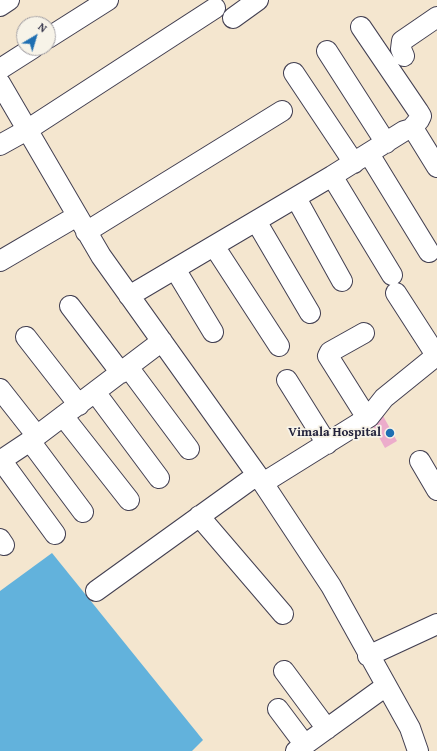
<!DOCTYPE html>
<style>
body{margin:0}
#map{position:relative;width:437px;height:751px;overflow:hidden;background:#f4e6cf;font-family:"Gentium Book Plus",serif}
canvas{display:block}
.north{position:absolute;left:16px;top:16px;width:40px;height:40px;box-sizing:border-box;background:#f7f3e8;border:1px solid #a29fa3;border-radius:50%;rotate:38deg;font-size:11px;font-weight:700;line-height:16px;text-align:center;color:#22223b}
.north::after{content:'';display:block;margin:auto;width:14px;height:18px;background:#1f6fb2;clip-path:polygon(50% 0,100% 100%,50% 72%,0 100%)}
</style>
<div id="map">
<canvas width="437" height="751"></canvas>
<div class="north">N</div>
</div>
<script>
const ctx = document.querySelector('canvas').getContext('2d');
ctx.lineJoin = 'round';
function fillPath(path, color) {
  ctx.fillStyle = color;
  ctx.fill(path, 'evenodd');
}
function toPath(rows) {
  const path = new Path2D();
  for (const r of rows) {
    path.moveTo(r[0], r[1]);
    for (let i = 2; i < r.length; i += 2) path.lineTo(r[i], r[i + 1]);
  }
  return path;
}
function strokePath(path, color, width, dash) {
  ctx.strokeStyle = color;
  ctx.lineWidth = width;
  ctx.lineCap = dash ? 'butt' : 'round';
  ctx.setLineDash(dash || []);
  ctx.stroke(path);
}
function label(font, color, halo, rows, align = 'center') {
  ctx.font = font + ' "Gentium Book Plus",serif';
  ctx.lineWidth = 3.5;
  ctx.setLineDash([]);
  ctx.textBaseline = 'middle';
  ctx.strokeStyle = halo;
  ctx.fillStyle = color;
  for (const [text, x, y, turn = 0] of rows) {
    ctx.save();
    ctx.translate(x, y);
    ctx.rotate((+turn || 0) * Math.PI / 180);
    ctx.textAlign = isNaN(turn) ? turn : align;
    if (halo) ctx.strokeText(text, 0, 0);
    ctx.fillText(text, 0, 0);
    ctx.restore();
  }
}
fillPath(toPath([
 [52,553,203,740,192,751,0,751,0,591]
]), '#62b2dc');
fillPath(toPath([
 [382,414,397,441,385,448,370,421]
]), '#ecaccb');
const minor = toPath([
 [0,6,9,0],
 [233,18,258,0],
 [361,27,418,111,421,116,419,120,411,129],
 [48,38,108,0],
 [327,51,386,143],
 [404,56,401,49,402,41,437,17],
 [0,69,33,48],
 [294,73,354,163],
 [0,83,101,256,263,483,331,586,410,728,418,751],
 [0,145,27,130,215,8],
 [369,154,429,252],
 [332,176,392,275],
 [296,198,342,281],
 [256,221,310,313],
 [86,232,282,111],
 [214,246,279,346],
 [0,261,77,216],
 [175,269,213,332],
 [396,293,436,355],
 [129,296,332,176,404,131,411,129,416,133,437,167],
 [70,306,121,373],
 [364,333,330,352,328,356,367,418],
 [26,337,79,405],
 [128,367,189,449],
 [287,380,327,444],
 [0,389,37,436],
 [95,392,159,478],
 [63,416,129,500],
 [30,441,83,512],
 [1,460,55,534],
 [0,461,30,441,162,341],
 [420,461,437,490],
 [263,483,369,417,384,398,437,355],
 [199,516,283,614],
 [0,539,4,545],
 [96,591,257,475],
 [368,656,437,624],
 [284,671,327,729],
 [278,709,305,745],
 [296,751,386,686]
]);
strokePath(minor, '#423f51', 22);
strokePath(minor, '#fff', 20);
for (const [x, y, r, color] of [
 [390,433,5,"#1f6fb2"]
]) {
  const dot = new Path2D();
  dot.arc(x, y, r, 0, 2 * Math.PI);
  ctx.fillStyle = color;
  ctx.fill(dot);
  strokePath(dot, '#f7f3e8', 1.5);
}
label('bold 13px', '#22223b', '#f7f3e8', [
 ["Vimala Hospital",381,433]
], 'right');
</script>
